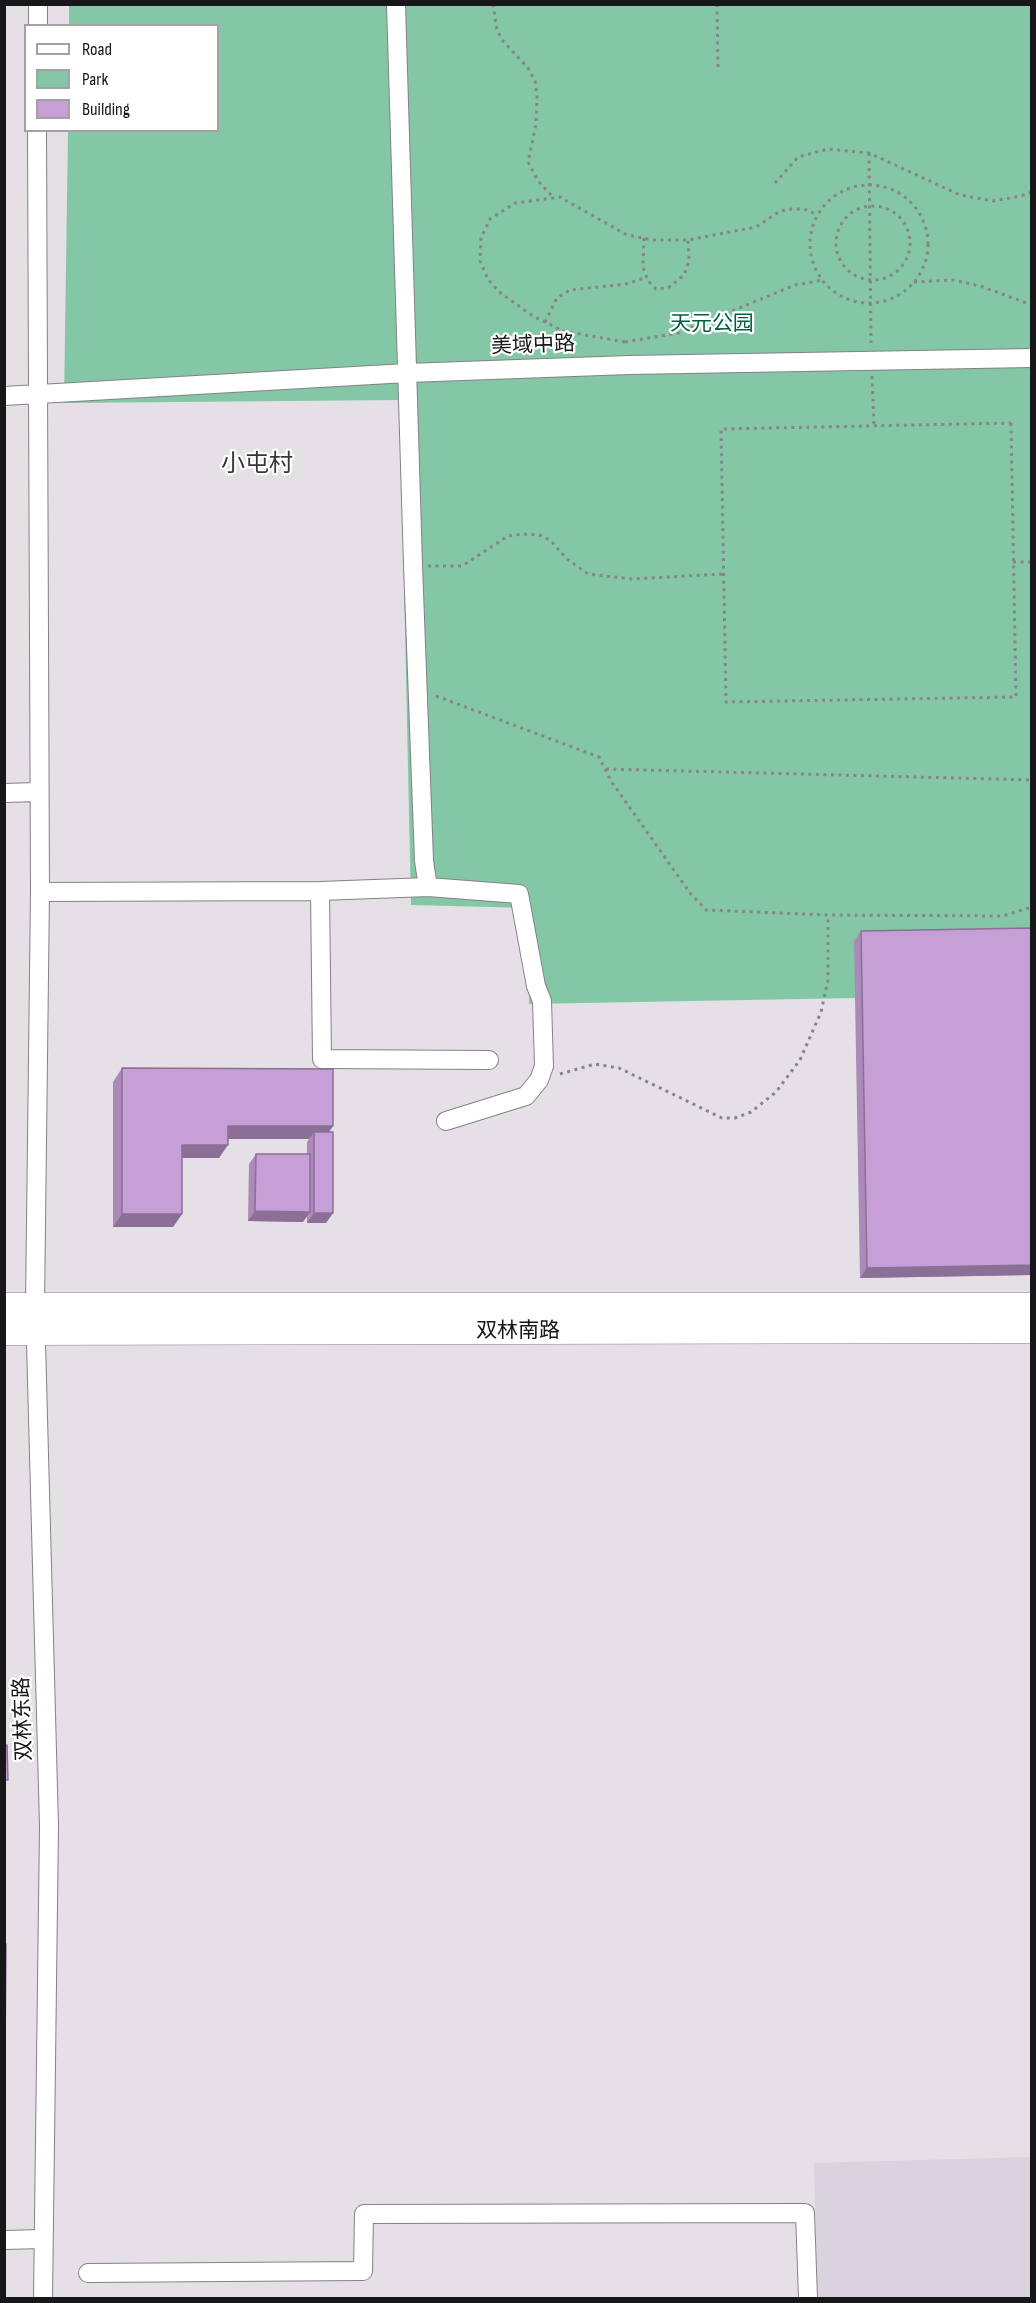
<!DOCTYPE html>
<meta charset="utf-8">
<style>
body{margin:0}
#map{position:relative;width:1036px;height:2303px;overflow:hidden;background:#e4e0e6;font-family:"Sofia Sans Condensed",sans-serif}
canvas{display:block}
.frame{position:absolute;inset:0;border:6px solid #171618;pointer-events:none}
.legend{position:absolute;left:24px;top:24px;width:195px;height:108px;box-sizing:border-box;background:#fff;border:2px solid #a2a2a3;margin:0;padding:8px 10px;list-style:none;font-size:18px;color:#171618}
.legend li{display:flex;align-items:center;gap:12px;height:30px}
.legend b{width:30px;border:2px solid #a2a2a3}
</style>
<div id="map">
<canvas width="1036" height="2303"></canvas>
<div class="frame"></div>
<ul class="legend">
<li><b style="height:8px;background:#fff"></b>Road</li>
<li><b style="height:16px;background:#84c7a6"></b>Park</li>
<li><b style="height:16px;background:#c79fd7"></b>Building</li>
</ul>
</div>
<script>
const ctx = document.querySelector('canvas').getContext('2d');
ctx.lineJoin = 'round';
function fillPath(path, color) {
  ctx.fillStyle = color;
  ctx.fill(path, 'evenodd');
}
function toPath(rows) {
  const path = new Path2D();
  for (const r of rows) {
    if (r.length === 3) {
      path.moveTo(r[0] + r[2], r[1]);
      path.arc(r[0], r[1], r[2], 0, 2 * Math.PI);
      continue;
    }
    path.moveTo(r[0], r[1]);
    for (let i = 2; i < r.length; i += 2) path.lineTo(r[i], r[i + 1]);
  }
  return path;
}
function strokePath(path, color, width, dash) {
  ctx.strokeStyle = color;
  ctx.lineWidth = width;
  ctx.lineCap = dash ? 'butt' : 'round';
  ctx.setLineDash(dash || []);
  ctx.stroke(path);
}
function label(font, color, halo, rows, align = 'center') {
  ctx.font = font + ' "Sofia Sans Condensed","Noto Sans SC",sans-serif';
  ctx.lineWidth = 4.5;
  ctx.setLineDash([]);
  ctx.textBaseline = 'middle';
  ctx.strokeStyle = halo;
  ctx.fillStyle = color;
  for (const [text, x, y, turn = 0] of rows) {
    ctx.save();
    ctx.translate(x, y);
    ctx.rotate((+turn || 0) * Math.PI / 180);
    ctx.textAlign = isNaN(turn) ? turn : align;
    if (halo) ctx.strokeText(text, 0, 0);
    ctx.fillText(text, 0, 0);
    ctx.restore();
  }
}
fillPath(toPath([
 [1031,2157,1031,2298,818,2298,814,2163]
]), '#dad2de');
fillPath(toPath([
 [69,5,1031,5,1031,938,855,941,856,998,529,1004,531,908,411,905,400,400,64,403,68,131,218,130,218,26,69,25]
]), '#84c7a6');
const street = toPath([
 [396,4,413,565,424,861,428,887],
 [38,26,38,4],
 [37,130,40,892,35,1306,49,1826,43,2298],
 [4,396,407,373,629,365,1032,358],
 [4,793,38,792],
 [320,891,322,1059,489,1060],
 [40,892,320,891,428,887,519,894,536,986,542,1001,544,1066,539,1080,526,1096,446,1121],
 [4,2240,42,2239],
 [88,2273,363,2271,364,2214,805,2213,808,2298]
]);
const secondary = toPath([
 [4,1306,1032,1306],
 [4,1332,1032,1330]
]);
strokePath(street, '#858186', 20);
strokePath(secondary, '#858186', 27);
strokePath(toPath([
 [493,4,497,30,503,41,528,68,535,81,537,96,536,124,528,162,538,181,553,197],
 [649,4,672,4],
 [717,4,718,69],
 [869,153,871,343],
 [775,183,798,157,828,149,869,153,960,195,993,201,1021,196,1032,192],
 [869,244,59],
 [873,243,37],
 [644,238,643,267,648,281,656,289,668,288,684,275,689,261,688,240],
 [914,282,953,280,980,286,1032,305],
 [545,322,557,298,570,290,626,284,647,277],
 [625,342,563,331,533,316,499,292,488,279,480,261,481,238,490,219,515,203,560,197,627,235,653,240,688,240,756,227,780,211,792,209,804,209,818,215],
 [625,342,679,333,795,285,823,280],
 [872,376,874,426],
 [1011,423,1016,697,726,702,721,429,1011,423],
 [1013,562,1032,562],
 [428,566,462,566,508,536,523,534,539,535,550,540,567,559,588,574,632,579,723,574],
 [436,696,599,757,611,781,690,893,706,910,828,915,1003,916,1032,907],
 [606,769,1032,780],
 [560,1074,595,1064,619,1068,722,1118,735,1118,751,1112,776,1092,800,1060,821,1012,828,980,828,915]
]), '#878589', 3, [3, 4.5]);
strokePath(street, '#fff', 18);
strokePath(secondary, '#fff', 26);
fillPath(toPath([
 [1032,928,1032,1275,860,1278,854,941,861,931],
 [122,1068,333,1126,329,1132,333,1213,326,1223,307,1223,307,1216,303,1222,248,1221,249,1164,256,1154,307,1154,307,1142,309,1139,228,1139,219,1158,182,1158,182,1214,173,1227,113,1227,113,1082]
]), '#ab89b9');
fillPath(toPath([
 [228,1126,333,1126,324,1139,314,1132,309,1139,219,1139],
 [182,1145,228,1145,219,1158,173,1158],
 [255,1211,310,1212,303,1222,248,1221],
 [314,1213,333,1213,326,1223,307,1223],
 [122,1214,182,1214,173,1227,113,1227],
 [1032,1265,1032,1275,860,1278,867,1268]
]), '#8b6f96');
const building = toPath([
 [1032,928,1032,1265,867,1268,861,931,1032,928],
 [122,1068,333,1069,333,1126,228,1126,228,1145,182,1145,182,1214,122,1214,122,1068],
 [314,1132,333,1132,333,1213,314,1213,314,1132],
 [256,1154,310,1154,310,1212,255,1211,256,1154],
 [4,1745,7,1745,8,1780,4,1780,4,1745],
 [4,1944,6,1944,5,2051,4,2051,4,1944]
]);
fillPath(building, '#c79fd7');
strokePath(building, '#8b6f96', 1.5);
label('21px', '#006141', '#fff', [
 ["天元公园",712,325]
]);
label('21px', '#171618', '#fff', [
 ["美域中路",533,346,-2],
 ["双林南路",518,1332],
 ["双林东路",24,1719,-92]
]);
label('24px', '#383539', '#fff', [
 ["小屯村",257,465]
]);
</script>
